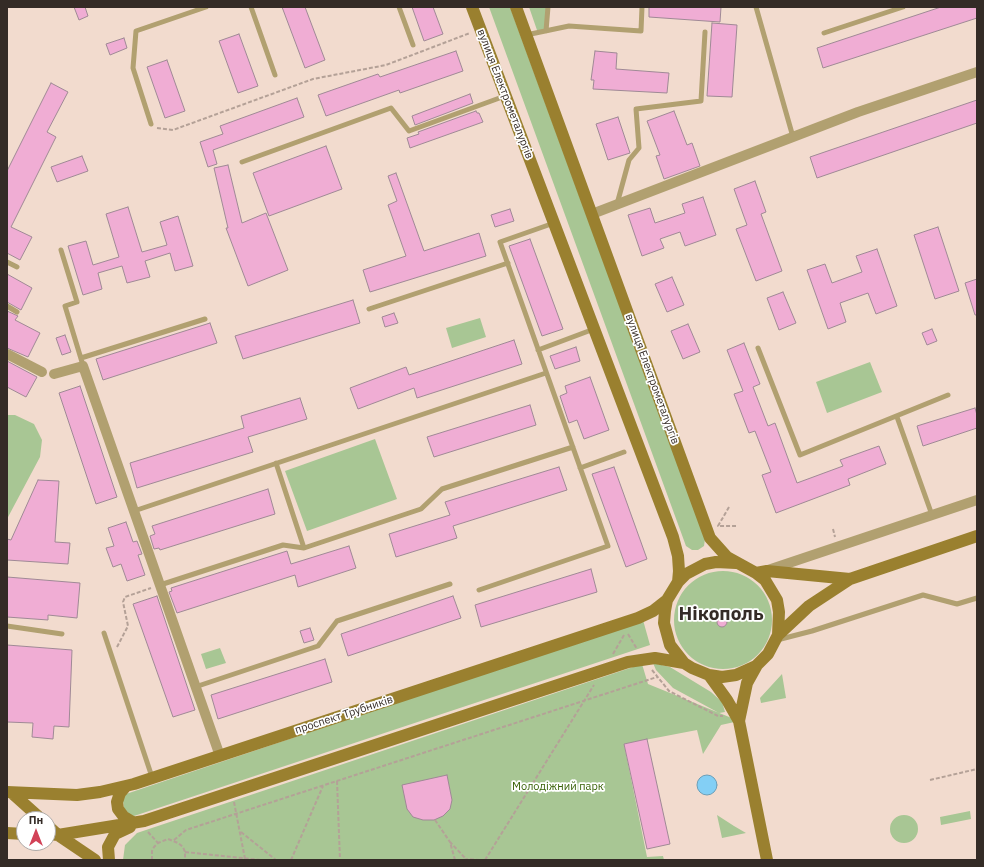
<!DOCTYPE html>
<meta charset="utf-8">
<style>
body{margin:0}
#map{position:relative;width:984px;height:867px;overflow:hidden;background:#f2dbce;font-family:"IBM Plex Sans",sans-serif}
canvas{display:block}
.frame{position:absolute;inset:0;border:8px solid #342b26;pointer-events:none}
.north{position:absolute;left:16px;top:811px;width:40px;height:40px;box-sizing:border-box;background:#fff;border:1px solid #aeaaa8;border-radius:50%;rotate:0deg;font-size:11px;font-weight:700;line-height:16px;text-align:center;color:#342b26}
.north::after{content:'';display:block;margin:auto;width:14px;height:18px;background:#d24257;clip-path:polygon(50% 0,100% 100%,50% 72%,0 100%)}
</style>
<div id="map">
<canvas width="984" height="867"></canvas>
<div class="frame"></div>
<div class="north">Пн</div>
</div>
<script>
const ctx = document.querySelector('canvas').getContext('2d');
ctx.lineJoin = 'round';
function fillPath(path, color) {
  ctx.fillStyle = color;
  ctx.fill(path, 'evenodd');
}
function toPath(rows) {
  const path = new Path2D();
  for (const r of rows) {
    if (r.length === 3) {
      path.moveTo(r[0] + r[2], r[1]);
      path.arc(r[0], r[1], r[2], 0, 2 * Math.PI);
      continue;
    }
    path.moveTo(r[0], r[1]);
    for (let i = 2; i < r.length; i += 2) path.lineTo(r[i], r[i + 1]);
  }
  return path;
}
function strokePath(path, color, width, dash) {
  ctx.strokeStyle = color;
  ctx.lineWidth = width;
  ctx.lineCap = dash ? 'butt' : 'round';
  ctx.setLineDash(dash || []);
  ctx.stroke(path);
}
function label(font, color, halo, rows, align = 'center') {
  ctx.font = font + ' "IBM Plex Sans",sans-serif';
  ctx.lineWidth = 3.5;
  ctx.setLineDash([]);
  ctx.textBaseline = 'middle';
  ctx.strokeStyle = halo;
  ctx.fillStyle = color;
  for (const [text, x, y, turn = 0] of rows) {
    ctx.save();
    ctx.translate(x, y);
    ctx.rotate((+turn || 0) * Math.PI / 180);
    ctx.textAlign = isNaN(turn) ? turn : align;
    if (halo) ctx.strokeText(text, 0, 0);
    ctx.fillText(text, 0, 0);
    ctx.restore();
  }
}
fillPath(toPath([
 [489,7,510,7,705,539,704,546,698,550,692,550,686,546],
 [529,7,548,7,546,31,538,33],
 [480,318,486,337,452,348,446,328],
 [870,362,882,392,827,413,816,382],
 [7,415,15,415,34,424,42,440,40,457,7,519],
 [375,439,397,499,307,531,285,471],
 [723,620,49],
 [643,620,650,645,134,816,130,815,124,808,123,801,126,794],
 [220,648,226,663,206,669,201,654],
 [653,663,670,667,711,692,722,702,725,712,719,713,673,688,656,670],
 [642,664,648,684,739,721,721,725,703,754,697,730,624,744,647,857,663,856,664,860,123,860,125,845,137,833],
 [782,674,786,698,761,703,760,698],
 [970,811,971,819,941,825,940,817],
 [904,829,14],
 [717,815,734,826,746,833,722,838]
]), '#a8c694');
const water = toPath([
 [707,785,10]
]);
fillPath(water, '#83cff5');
strokePath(water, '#6b9eb7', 1);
const building = toPath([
 [74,7,85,7,88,16,79,20,74,7],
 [282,7,305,7,325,60,305,68,282,7],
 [412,7,433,7,443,34,424,41,412,7],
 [649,7,721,7,720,22,649,17,649,7],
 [941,7,977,7,977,18,823,68,817,48,941,7],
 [712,23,737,25,732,97,707,96,712,23],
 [239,34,258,86,238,93,219,41,239,34],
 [124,38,127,48,110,55,106,44,124,38],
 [456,51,463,71,400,93,399,90,326,116,318,95,378,74,380,77,456,51],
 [595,51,617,53,616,69,669,73,667,93,593,89,594,80,591,80,595,51],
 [167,60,185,111,165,118,147,67,167,60],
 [51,83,68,92,47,132,56,137,11,227,32,237,20,260,7,253,7,171,51,83],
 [470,94,473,103,415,125,412,116,470,94],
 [297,98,304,117,213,150,217,164,208,167,200,142,223,134,220,126,297,98],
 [977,100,977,123,817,178,810,157,977,100],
 [476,111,477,113,479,113,483,122,410,148,407,138,419,134,418,132,476,111],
 [674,111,687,145,692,143,700,166,664,179,656,156,660,155,647,121,674,111],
 [618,117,630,153,608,160,596,124,618,117],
 [326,146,342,189,269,216,253,173,326,146],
 [82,156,88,171,57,182,51,167,82,156],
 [228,165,242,223,266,213,288,270,248,286,226,228,228,228,214,168,228,165],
 [396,173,424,251,479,233,486,256,370,292,363,270,406,256,388,205,397,201,388,176,396,173],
 [755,181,766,212,761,214,782,271,756,281,736,229,747,225,734,189,755,181],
 [703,197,716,235,685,246,680,232,660,239,664,248,642,256,628,215,650,208,655,223,685,213,682,204,703,197],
 [128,207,142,252,167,245,160,222,178,216,193,266,175,271,170,253,145,261,150,277,127,283,122,266,98,273,102,289,83,295,68,246,86,241,93,265,119,257,106,214,128,207],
 [510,209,514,221,495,227,491,215,510,209],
 [938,227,959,291,935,299,914,235,938,227],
 [530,239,563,329,542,336,509,246,530,239],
 [877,249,897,306,876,314,868,293,840,303,846,322,828,329,807,270,825,264,832,283,862,272,856,256,877,249],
 [7,274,32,288,21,310,7,302,7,274],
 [672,277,684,305,667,312,655,284,672,277],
 [977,279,977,315,975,315,965,283,977,279],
 [783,292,796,323,779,330,767,298,783,292],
 [353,300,360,323,243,359,235,336,353,300],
 [7,311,18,316,15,320,40,333,28,357,7,348,7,311],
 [394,313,398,323,385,327,382,317,394,313],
 [210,323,217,343,103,380,96,359,210,323],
 [688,324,700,352,683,359,671,331,688,324],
 [932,329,937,341,927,345,922,333,932,329],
 [65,335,71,352,62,355,56,338,65,335],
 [514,340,522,364,417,398,414,388,358,409,350,388,406,367,409,375,514,340],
 [744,343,760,384,753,387,768,426,775,423,797,483,843,466,840,460,879,446,886,464,848,479,850,485,776,513,762,475,771,472,755,431,749,433,734,394,743,391,727,350,744,343],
 [576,347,580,361,555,369,550,356,576,347],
 [7,361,37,377,26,397,7,387,7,361],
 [590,377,609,430,584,439,577,420,569,423,560,396,567,393,565,386,590,377],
 [80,386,117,497,96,504,59,393,80,386],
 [300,398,307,419,248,437,253,452,137,488,130,463,244,428,241,416,300,398],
 [530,405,536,425,434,457,427,437,530,405],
 [975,408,977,415,977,428,923,446,917,426,975,408],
 [559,467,567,490,453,526,457,538,396,557,389,534,450,515,445,502,559,467],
 [614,467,647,559,626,567,592,474,614,467],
 [38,480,59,481,55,542,70,543,68,564,7,560,7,539,11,540,38,480],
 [268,489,275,514,160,550,159,548,154,549,150,536,155,534,152,526,268,489],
 [126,522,133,542,137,541,142,554,138,555,145,575,127,581,121,564,113,567,106,548,114,546,108,528,126,522],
 [349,546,356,568,298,587,295,575,177,613,169,592,172,591,171,588,287,551,291,564,349,546],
 [591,569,597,592,481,627,475,605,591,569],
 [7,577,80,583,77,618,48,615,48,620,7,617,7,577],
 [157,596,195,710,173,717,133,604,157,596],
 [453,596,461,618,348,656,341,634,453,596],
 [722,622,5],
 [310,628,314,640,304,643,300,631,310,628],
 [7,645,72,650,69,727,54,726,53,739,32,737,33,723,7,722,7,645],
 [325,659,332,682,218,719,211,695,325,659],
 [647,739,670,844,647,849,624,744,647,739],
 [447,775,452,800,450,809,443,816,434,820,423,820,413,817,407,809,402,785,447,775]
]);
fillPath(building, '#f0add4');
strokePath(building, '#9f8995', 1);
strokePath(toPath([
 [157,128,173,130,313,79,386,65,470,33],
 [729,507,718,526,736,526],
 [833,529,835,537],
 [628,634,637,649],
 [117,647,128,626,123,602,125,597,151,588],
 [613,654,624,635],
 [652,670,669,691,718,716,723,716],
 [930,780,977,769],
 [337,781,340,860],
 [234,802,245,859],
 [435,820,450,842],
 [148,832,158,843],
 [241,832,276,860],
 [174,840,186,830,657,677],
 [185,852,261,860],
 [152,860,152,851,154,847,158,843,168,839,178,843,183,847,185,852,185,860],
 [291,860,323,786],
 [455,860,450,842,466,859],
 [464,860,468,859,480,860],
 [485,860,594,685]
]), '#b4a197', 2, [4, 2]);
strokePath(toPath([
 [251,7,275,75],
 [399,7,413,45],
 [756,7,793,137],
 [546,31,548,7],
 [824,33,903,7],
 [526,35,569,26,641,31,642,7],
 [151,124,133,68,136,31,206,7],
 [242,162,391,108,409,131,505,96],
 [617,204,629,160,639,148,636,109,701,101,705,32],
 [61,250,77,302,65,306,82,362],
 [7,262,17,267],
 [7,306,17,312],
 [369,309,508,263],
 [758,348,800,455,948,395],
 [538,350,594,329],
 [81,358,205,319],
 [897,417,932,515],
 [276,463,304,548],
 [580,468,624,452],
 [134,511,546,373],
 [160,585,283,545,304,548,421,509,442,489,573,447],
 [479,590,608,546,500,242,554,223],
 [7,626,62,634],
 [104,633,152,777],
 [777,640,812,631,923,595,957,604,977,598],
 [195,687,318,646,337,621,450,584]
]), '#b1a070', 5);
strokePath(toPath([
 [592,214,858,112,977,72],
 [7,354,42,372],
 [54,374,83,366,220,756],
 [768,570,977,500]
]), '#b1a070', 10);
strokePath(toPath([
 [472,7,673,537,678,556,679,571,678,582,667,600,665,611,664,623,670,645,684,663,692,668,709,675,722,677,736,675,756,666],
 [516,7,710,538,727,557,756,573,765,580,777,600,779,612,778,635,768,654,757,665,747,683,739,721],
 [756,573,767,571,850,579],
 [678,582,686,574,705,564,716,562,736,563],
 [778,635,809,606,850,579,977,536],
 [709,675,727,700,739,721,767,860],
 [126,786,120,793,117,802,118,809,124,817,134,823],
 [7,792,77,795,100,792,134,784,638,618,653,611,667,600],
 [12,793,41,819],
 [48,826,58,835,95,860],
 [7,833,24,834],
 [48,834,58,835,144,821,628,662,655,658,684,663],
 [109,860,108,847,115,834,130,827]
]), '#9a802f', 12);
label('11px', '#342b26', '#fff', [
 ["вулиця Електрометалургів",505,94,69],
 ["вулиця Електрометалургів",652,379,70],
 ["проспект Трубників",344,715,-18]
]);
label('11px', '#355f03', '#fff', [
 ["Молодіжний парк",558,787]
]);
label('bold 19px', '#342b26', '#fff', [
 ["Нікополь",721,615]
]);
</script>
